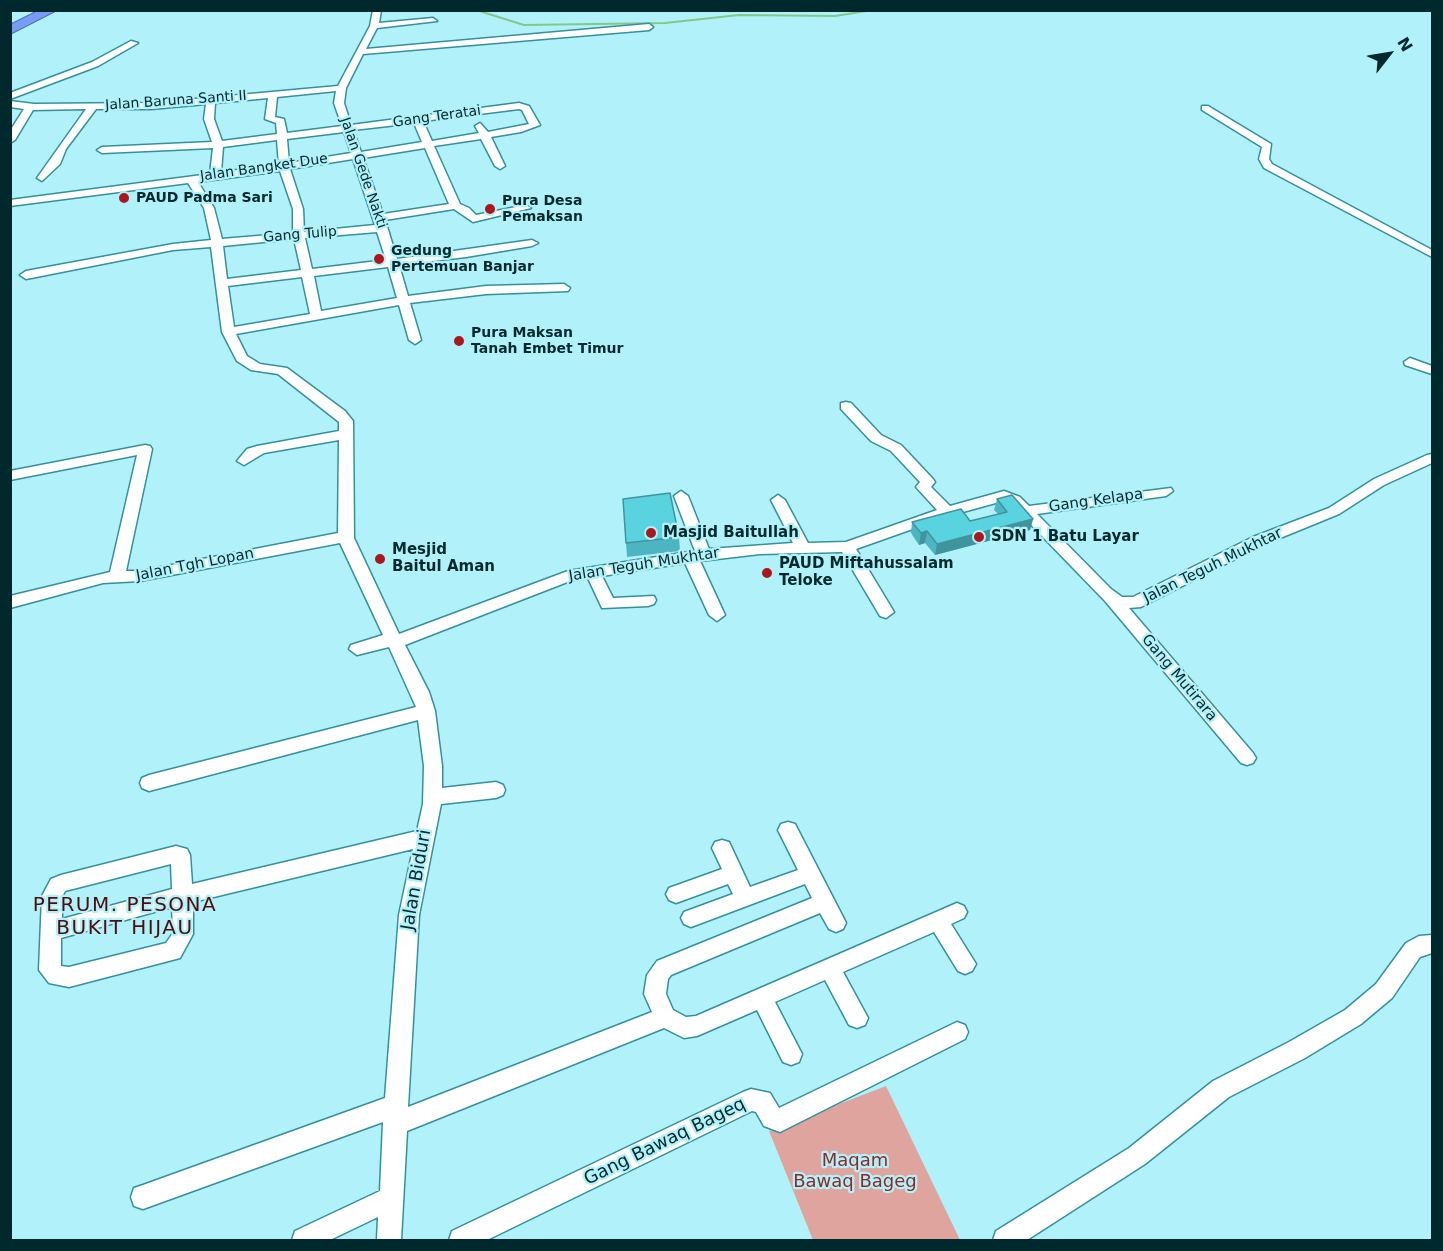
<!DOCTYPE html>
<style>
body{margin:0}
#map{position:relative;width:1443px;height:1251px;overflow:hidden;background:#b1f2fa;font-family:"DejaVu Sans",sans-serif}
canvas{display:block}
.frame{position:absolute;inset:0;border:12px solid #00292d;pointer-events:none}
.north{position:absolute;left:1359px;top:24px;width:60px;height:60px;-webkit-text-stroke:4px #b1f2fa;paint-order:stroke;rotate:59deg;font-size:16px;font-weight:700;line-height:24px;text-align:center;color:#00292d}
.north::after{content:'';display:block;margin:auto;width:21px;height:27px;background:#00292d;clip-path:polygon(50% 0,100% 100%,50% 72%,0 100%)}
</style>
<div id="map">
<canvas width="1443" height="1251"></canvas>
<div class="frame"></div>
<div class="north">N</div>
</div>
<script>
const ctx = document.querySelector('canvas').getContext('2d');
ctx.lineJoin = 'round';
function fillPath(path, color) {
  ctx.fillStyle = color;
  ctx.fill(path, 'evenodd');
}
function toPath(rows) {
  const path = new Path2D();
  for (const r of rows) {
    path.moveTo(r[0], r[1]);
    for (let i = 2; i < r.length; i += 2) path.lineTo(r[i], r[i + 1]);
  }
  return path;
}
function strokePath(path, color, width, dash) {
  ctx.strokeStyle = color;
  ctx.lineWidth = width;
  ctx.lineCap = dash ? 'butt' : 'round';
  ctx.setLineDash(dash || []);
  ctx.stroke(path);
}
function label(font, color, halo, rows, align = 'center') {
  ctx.font = font + ' "DejaVu Sans",sans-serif';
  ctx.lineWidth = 4.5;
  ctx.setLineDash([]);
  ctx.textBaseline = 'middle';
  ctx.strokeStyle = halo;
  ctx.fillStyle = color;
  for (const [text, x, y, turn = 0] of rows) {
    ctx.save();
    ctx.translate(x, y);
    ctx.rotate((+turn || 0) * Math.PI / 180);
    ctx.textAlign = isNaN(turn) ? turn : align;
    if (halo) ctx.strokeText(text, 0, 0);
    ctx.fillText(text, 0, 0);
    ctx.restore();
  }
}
fillPath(toPath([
 [886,1086,960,1240,813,1240,769,1131]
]), '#dea49d');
strokePath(toPath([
 [476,10,524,25,665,23,739,15,835,16,873,10]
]), '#84c888', 2);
const minor = toPath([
 [373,10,381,10,379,23,433,18,437,21,377,28,366,49,649,24,653,27,649,30,363,54,346,88,344,103,351,125,519,103,529,106,540,125,521,132,491,137,505,166,500,169,495,166,481,139,434,146,460,204,469,208,476,215,526,205,531,208,473,222,454,209,385,220,397,259,532,240,538,243,532,246,466,257,399,265,408,296,486,286,564,284,570,288,568,291,486,294,410,303,421,340,415,344,409,340,399,305,236,334,247,356,260,364,287,368,345,411,353,421,354,538,399,634,568,571,695,551,674,496,681,491,688,496,709,549,793,543,771,500,778,495,785,500,808,543,846,542,937,510,916,487,920,482,891,451,871,441,841,409,841,403,846,402,851,403,881,435,901,445,933,479,935,482,931,487,950,506,1004,491,1020,497,1029,506,1171,488,1173,491,1166,496,1037,514,1111,589,1122,597,1133,597,1253,537,1329,508,1374,479,1427,455,1432,454,1432,463,1384,485,1339,514,1263,545,1141,607,1129,608,1253,753,1256,758,1253,763,1247,765,1241,763,1105,601,1010,503,1003,501,952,515,856,549,894,612,886,618,880,616,842,552,760,554,700,561,725,615,717,621,709,615,685,563,602,576,613,598,654,596,656,600,654,604,648,606,602,608,588,578,570,581,405,645,429,692,435,711,442,766,442,788,496,782,503,785,505,790,503,795,496,798,441,804,419,915,408,1107,652,1012,644,994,647,975,657,961,812,898,805,884,691,927,684,924,681,918,684,912,733,894,728,884,676,903,669,900,666,894,669,888,722,869,712,848,715,842,722,840,729,842,750,887,798,870,778,830,781,824,788,822,795,824,843,917,846,923,843,929,836,932,829,929,820,913,671,975,668,979,666,994,673,1010,686,1017,696,1016,957,903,964,906,967,912,964,918,951,924,976,964,972,971,965,974,958,971,934,932,843,972,868,1018,865,1025,857,1028,849,1025,825,980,775,1002,802,1054,799,1062,791,1065,783,1062,757,1010,697,1036,684,1038,664,1028,407,1131,401,1240,377,1240,378,1217,330,1240,292,1240,295,1231,380,1191,383,1122,143,1209,134,1206,131,1197,134,1188,143,1185,385,1098,399,915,413,849,193,902,193,934,180,958,69,987,49,983,39,970,42,896,51,879,61,875,176,846,187,849,190,855,192,884,417,831,423,804,424,766,418,720,149,791,142,788,140,783,142,778,149,775,416,707,389,647,357,655,349,649,351,645,383,635,340,543,140,581,103,583,10,608,10,596,110,572,137,455,10,480,10,471,145,445,150,446,152,449,126,571,140,571,338,533,339,440,264,453,244,465,237,461,247,449,257,446,339,431,339,422,278,374,251,370,237,361,222,332,211,247,173,250,26,279,20,275,26,271,173,244,211,240,204,208,188,183,10,206,10,200,210,174,213,148,102,153,97,150,102,147,212,142,204,119,206,104,151,109,96,109,66,149,60,164,42,181,37,178,86,109,33,110,15,140,10,143,10,131,24,109,10,107,10,101,34,104,151,103,338,86,370,26,373,10],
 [336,91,334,103,342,126,287,133,284,119,275,117,277,97,336,91],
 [268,98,265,119,276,123,277,134,222,141,214,119,215,103,268,98],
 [519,109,522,110,529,124,488,132,480,123,475,126,479,133,432,141,423,121,519,109],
 [414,123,422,142,361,152,353,130,414,123],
 [344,132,351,153,289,163,287,139,344,132],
 [277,140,279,165,221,172,223,147,277,140],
 [425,148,449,204,383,214,363,158,425,148],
 [353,159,375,225,304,232,303,209,290,169,353,159],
 [280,171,293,209,293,233,222,239,214,208,198,182,280,171],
 [377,232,386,260,312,269,305,238,377,232],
 [294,239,301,270,227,279,223,246,294,239],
 [388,267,397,298,321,311,314,276,388,267],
 [302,277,310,314,234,327,228,286,302,277],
 [171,864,172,889,62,919,62,897,65,891,171,864],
 [172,907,173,933,166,943,69,967,61,966,61,938,172,907],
 [131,41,138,43,98,66,10,99,10,93,92,62,131,41],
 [1202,106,1208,106,1271,144,1269,159,1272,164,1432,250,1432,257,1264,168,1259,159,1262,147,1202,110,1202,106],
 [1410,358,1432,366,1432,374,1405,365,1404,362,1410,358],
 [1432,935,1432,953,1420,957,1392,998,1361,1024,1305,1058,1229,1097,1145,1164,1027,1240,993,1240,996,1231,1129,1148,1213,1081,1289,1042,1345,1010,1376,984,1406,943,1419,936,1432,935],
 [957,1022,965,1025,968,1032,965,1039,788,1128,780,1132,764,1126,756,1112,752,1111,487,1240,449,1240,452,1231,743,1092,751,1089,770,1093,779,1108,957,1022]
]);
const highway = toPath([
 [40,10,57,10,10,34,10,25,40,10]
]);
strokePath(minor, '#34919b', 3);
strokePath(highway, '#4e74ae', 2);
fillPath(minor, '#fff');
fillPath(highway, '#789cf3');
fillPath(toPath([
 [623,499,679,537,680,551,627,557],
 [997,499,1033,519,1030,530,935,555,925,543,919,545,911,533,912,522,970,521,998,514,994,510]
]), '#4db5c2');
fillPath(toPath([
 [1033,519,1030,530,935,555,937,544],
 [927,531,925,543,919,545,921,533]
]), '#3f949e');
const building = toPath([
 [670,493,679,537,626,543,623,499,670,493],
 [1012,495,1033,519,937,544,927,531,921,533,912,522,961,509,970,521,1007,512,997,499,1012,495]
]);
fillPath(building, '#5ad3e1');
strokePath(building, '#3f949e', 1.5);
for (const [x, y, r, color] of [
 [124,198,6,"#ab171e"],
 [490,209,6,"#ab171e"],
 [379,259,6,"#ab171e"],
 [459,341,6,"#ab171e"],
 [651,533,6,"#ab171e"],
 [979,537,6,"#ab171e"],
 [380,559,6,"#ab171e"],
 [767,573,6,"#ab171e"]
]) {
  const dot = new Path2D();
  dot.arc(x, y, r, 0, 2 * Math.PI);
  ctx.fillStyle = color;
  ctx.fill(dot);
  strokePath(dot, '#b1f2fa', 2);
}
label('14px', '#00292d', '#b1f2fa', [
 ["Jalan Baruna Santi II",176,101,-4],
 ["Gang Teratai",437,117,-8],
 ["Jalan Bangket Due",264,168,-8],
 ["Jalan Gede Nakti",363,173,71],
 ["Gang Tulip",300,235,-5]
]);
label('bold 14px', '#00292d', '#b1f2fa', [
 ["PAUD Padma Sari",136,198],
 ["Pura Desa",502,201],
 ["Pemaksan",502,217],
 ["Gedung",391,251],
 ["Pertemuan Banjar",391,267],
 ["Pura Maksan",471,333],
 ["Tanah Embet Timur",471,349]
], 'left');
label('15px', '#00292d', '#b1f2fa', [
 ["Gang Kelapa",1096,501,-8],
 ["Jalan Tgh Lopan",195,565,-11],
 ["Jalan Teguh Mukhtar",644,565,-9],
 ["Jalan Teguh Mukhtar",1213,566,-26],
 ["Gang Mutirara",1179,678,50]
]);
label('bold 15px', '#00292d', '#b1f2fa', [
 ["Masjid Baitullah",663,533],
 ["SDN 1 Batu Layar",991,537],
 ["Mesjid",392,550],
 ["Baitul Aman",392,567],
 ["PAUD Miftahussalam",779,564],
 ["Teloke",779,581]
], 'left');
label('18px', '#00292d', '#b1f2fa', [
 ["Jalan Biduri",417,880,-80],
 ["Gang Bawaq Bageq",665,1142,-26]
]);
label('18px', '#922725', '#b1f2fa', [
 ["Maqam",855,1161],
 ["Bawaq Bageg",855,1182]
]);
ctx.letterSpacing = '1.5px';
label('20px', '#500b0c', '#b1f2fa', [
 ["PERUM. PESONA",125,906],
 ["BUKIT HIJAU",125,929]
]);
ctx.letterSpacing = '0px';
</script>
